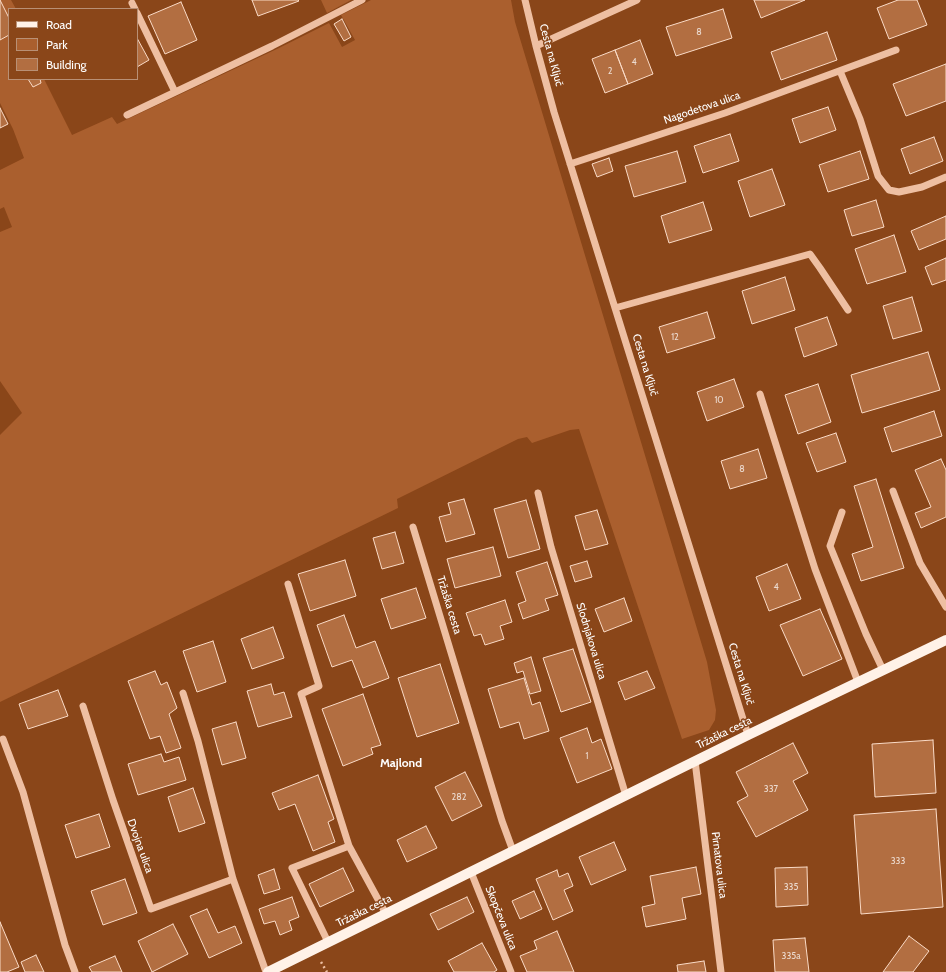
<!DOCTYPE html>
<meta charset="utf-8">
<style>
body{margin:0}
#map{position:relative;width:946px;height:972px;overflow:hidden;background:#8a4619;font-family:Cabin,sans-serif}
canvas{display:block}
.legend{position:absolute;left:8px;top:8px;width:130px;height:72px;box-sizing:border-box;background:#8a4619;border:1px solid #b99075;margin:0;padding:5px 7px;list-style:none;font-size:12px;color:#fff}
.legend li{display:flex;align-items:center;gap:8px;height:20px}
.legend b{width:20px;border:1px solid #b99075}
</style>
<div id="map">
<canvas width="946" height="972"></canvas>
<ul class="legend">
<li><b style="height:5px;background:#fff2e8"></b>Road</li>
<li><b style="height:11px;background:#aa5f2e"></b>Park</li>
<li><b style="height:11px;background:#b26e41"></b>Building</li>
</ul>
</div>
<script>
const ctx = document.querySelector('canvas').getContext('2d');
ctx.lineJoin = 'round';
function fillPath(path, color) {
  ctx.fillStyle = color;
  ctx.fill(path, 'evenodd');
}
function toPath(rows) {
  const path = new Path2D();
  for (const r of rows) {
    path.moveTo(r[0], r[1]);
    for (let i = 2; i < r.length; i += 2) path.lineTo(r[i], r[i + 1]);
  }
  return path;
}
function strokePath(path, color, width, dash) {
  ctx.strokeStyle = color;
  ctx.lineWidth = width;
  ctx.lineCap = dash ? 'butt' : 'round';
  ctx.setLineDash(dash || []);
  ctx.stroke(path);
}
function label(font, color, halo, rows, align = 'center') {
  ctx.font = font + ' Cabin,sans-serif';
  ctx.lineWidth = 3;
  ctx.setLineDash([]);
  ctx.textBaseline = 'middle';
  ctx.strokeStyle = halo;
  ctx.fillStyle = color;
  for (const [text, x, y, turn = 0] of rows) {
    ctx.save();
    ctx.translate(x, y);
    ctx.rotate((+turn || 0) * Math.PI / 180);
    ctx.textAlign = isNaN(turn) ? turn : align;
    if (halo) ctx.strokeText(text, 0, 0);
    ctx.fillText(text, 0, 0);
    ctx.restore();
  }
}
fillPath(toPath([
 [0,0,11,0,16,9,9,9,9,79,44,79,72,135,112,117,117,124,279,48,329,23,342,47,355,40,341,15,371,0,511,0,515,22,707,662,716,710,715,720,709,730,682,739,579,429,570,430,532,443,527,437,518,439,397,499,398,508,0,702,0,435,22,413,0,381,0,232,12,227,4,207,0,209,0,170,24,158,13,129,0,103],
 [321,0,351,0,327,13]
]), '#aa5f2e');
const building = toPath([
 [0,0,9,18,9,35,0,40,0,0],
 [252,0,298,0,299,1,258,16,252,0],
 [754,0,805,0,761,18,754,0],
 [898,0,917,0,927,25,889,39,877,8,898,0],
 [181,2,197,40,165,54,148,16,181,2],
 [723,9,732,38,676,56,666,27,723,9],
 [342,19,351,37,344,41,334,24,342,19],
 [827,32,837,60,781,80,771,52,827,32],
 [137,38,149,60,137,67,137,38],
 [640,40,653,74,628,84,615,50,640,40],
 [615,50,628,84,605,93,592,59,615,50],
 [946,64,946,101,906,116,893,84,946,64],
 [28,79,40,79,41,83,33,87,28,79],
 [828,107,836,130,800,143,792,119,828,107],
 [0,108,8,124,0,128,0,108],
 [730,134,739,161,703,173,694,146,730,134],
 [934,137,943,161,910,174,901,149,934,137],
 [677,151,686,182,634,197,625,166,677,151],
 [860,151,869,179,828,192,819,165,860,151],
 [609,158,613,171,597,177,592,164,609,158],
 [772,169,785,205,750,217,738,181,772,169],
 [876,200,884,227,852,236,844,210,876,200],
 [703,202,712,230,669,243,661,216,703,202],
 [946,216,946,239,919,250,911,231,946,216],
 [894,235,906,272,867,284,855,249,894,235],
 [946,258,946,280,932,285,925,267,946,258],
 [785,277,795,310,752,324,742,291,785,277],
 [912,297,922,331,893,339,883,306,912,297],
 [707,312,715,338,667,353,659,327,707,312],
 [827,317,837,345,804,357,795,328,827,317],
 [928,352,940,390,862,413,851,375,928,352],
 [734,379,744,407,707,421,697,392,734,379],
 [818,384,831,422,798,434,785,395,818,384],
 [934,411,942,436,892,452,884,428,934,411],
 [836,433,846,462,817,472,806,443,836,433],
 [758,449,767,478,730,489,721,461,758,449],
 [941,459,946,470,946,517,921,528,915,513,931,507,915,470,941,459],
 [876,479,904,568,861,581,852,554,873,547,854,486,876,479],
 [464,499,475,534,446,542,439,517,451,514,448,503,464,499],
 [526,500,540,549,508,558,494,509,526,500],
 [597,510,608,544,585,550,575,516,597,510],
 [395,532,404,563,382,569,373,538,395,532],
 [493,547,501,576,455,588,447,559,493,547],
 [345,560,356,596,310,611,298,574,345,560],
 [587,561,592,577,575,582,570,566,587,561],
 [547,562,558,595,545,599,549,610,523,619,518,604,526,601,516,572,547,562],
 [787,564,801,599,769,611,756,577,787,564],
 [416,588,426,618,391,629,381,599,416,588],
 [624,598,632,621,604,632,595,609,624,598],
 [505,600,512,622,500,626,504,639,485,645,481,634,474,636,466,613,505,600],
 [820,609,842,659,803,676,780,625,820,609],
 [344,615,356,648,375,641,389,678,363,688,352,660,332,667,317,625,344,615],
 [273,627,284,658,252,669,241,639,273,627],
 [213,641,226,682,197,692,183,651,213,641],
 [573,649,591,702,561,712,543,658,573,649],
 [531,657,541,691,530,694,523,671,517,673,514,663,531,657],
 [440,664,459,723,417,737,398,678,440,664],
 [155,671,161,685,167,682,177,708,169,714,181,748,166,753,160,736,150,739,128,681,155,671],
 [647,671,655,688,625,700,618,682,647,671],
 [524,678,532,705,540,702,549,731,524,739,519,722,500,728,488,689,524,678],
 [271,684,274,695,284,692,292,717,258,727,247,691,271,684],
 [58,690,68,716,28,729,19,704,58,690],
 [363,694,381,745,371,748,373,754,343,766,322,709,363,694],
 [236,722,246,758,222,765,212,729,236,722],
 [587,728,592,743,601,739,612,769,577,783,560,738,587,728],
 [933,740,936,793,875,797,872,744,933,740],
 [793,743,808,773,793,781,808,810,756,837,737,802,748,796,736,772,793,743],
 [161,754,164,762,179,757,186,780,138,795,128,764,161,754],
 [465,772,482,806,452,821,435,787,465,772],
 [318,775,334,819,328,822,335,842,313,851,295,804,279,810,272,793,318,775],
 [193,788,205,823,179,832,168,797,193,788],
 [936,809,943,907,861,914,854,815,936,809],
 [99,814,110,847,76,858,65,825,99,814],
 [426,826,437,848,407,862,397,840,426,826],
 [614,842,626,870,591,885,579,857,614,842],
 [696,867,701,894,682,898,686,919,646,927,642,907,655,904,650,876,696,867],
 [807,867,808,905,776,907,775,868,807,867],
 [343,868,354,891,320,907,309,884,343,868],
 [274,869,280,889,264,894,258,875,274,869],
 [557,870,559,877,568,873,573,886,564,890,573,911,553,920,536,879,557,870],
 [125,879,137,913,103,925,91,891,125,879],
 [534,891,542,909,520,919,512,901,534,891],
 [292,897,299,917,289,921,292,930,280,935,275,921,264,924,259,909,292,897],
 [467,897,474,912,438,930,430,914,467,897],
 [207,909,218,933,235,926,242,943,209,958,190,916,207,909],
 [0,922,19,967,7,972,0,972,0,922],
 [173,924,188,954,152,972,138,941,173,924],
 [557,931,574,972,527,972,520,956,537,949,534,941,557,931],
 [909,936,929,951,913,972,883,972,909,936],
 [805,938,809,972,775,972,773,940,805,938],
 [482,943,497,970,494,972,454,972,448,961,482,943],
 [36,955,44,972,25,972,21,962,36,955],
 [115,956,122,972,92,972,89,967,115,956],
 [704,961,706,972,678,972,677,965,704,961]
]);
fillPath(building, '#b26e41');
strokePath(building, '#fadbc7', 1);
strokePath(toPath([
 [321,962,327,972]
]), '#eebfa2', 2.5, [2, 3]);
strokePath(toPath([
 [525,0,536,46,554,112,748,735],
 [132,3,135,9],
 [137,13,175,92],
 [536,46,637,0],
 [840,71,860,119,878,176,889,190,899,192,922,187,946,177],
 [127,115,272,46,362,0],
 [570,164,725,113,896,50],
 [615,308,810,254,820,268,848,310],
 [760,394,815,569,858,682],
 [893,491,920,563,946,607],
 [538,493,551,547,626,796],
 [842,512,830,546,866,634,883,670],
 [413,527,502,821,513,851],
 [288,584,319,686,301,694,349,846,386,914],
 [183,693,198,741,233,879,266,972],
 [83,706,113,800,151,909,233,879],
 [3,739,23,792,65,945,75,972],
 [695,761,721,972],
 [471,872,511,972],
 [328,942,292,868,349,846]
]), '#eebfa2', 7);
strokePath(toPath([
 [268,972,748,735,946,640]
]), '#fff2e8', 10);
label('9px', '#ecdbd0', null, [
 ["8",699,32],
 ["4",634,62],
 ["2",610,71],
 ["12",675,337],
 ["10",719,400],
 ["8",742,469],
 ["4",776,587],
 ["1",587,756],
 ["337",771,789],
 ["282",459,797],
 ["333",898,861],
 ["335",791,887],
 ["335a",791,956]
]);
label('11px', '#fff', '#8a4619', [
 ["Cesta na Ključ",551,55,75],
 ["Nagodetova ulica",702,108,-19],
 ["Cesta na Ključ",645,365,73],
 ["Tržaška cesta",449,605,73],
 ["Slodnjakova ulica",591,641,73],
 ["Cesta na Ključ",741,674,73],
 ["Tržaška cesta",724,733,-26],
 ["Dvojna ulica",140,846,70],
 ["Pirnatova ulica",719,865,83],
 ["Tržaška cesta",364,911,-26],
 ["Skopčeva ulica",501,918,68]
]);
label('bold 12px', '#fff', '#8a4619', [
 ["Majlond",401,763]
]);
</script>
